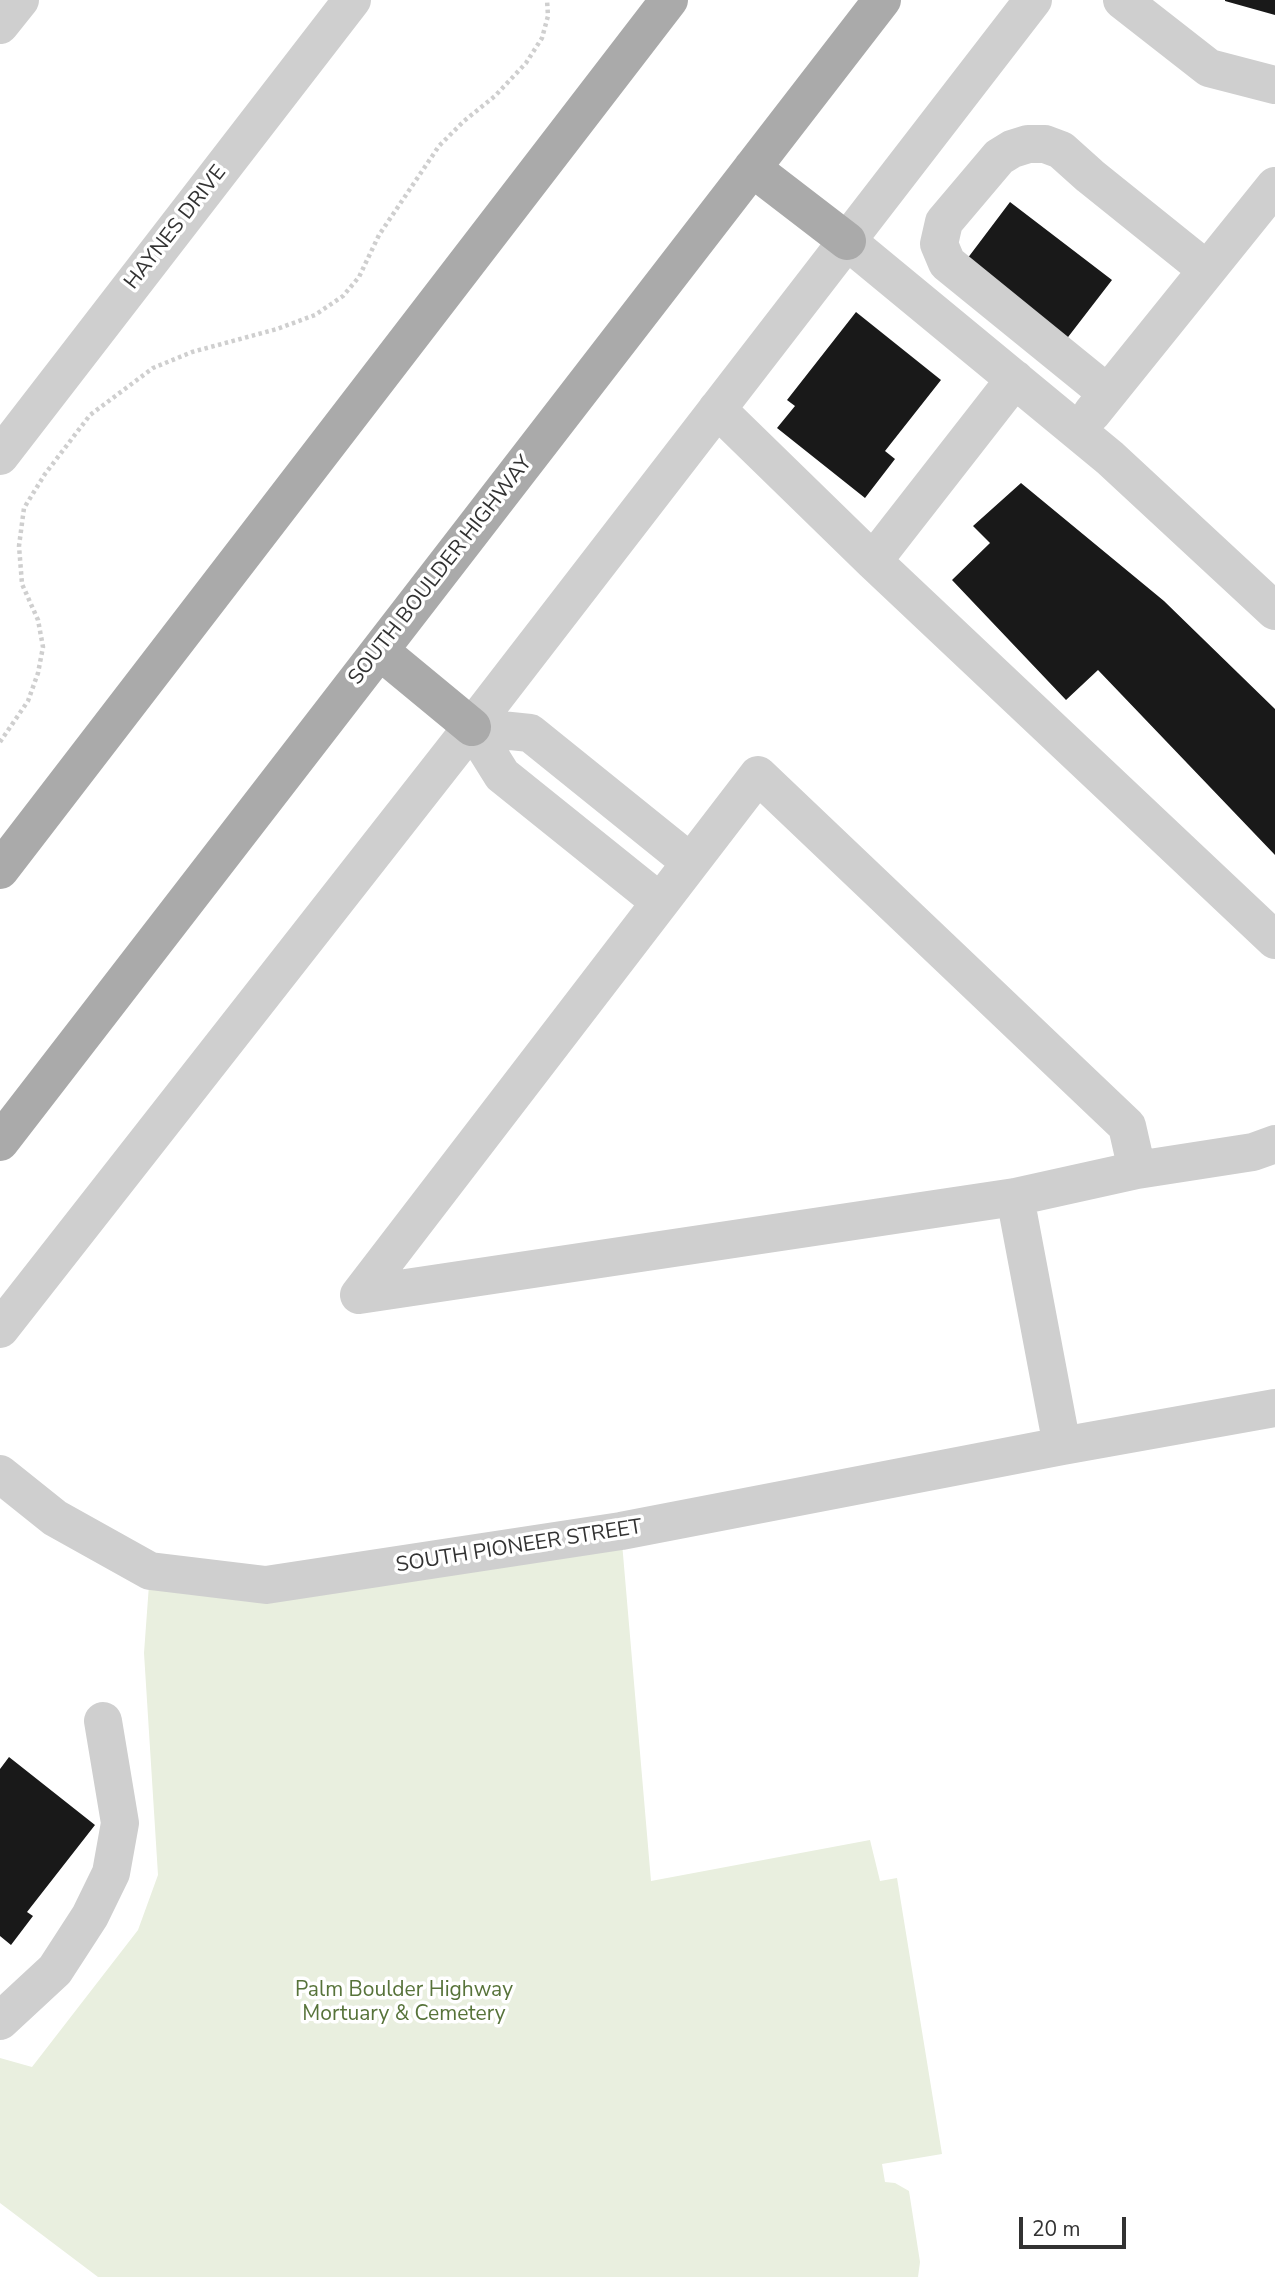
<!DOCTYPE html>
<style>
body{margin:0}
#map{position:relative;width:1275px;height:2277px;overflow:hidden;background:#fff;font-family:"Nunito Sans",sans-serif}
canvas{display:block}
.scale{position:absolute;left:1019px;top:2217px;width:107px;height:32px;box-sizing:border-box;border:4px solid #323232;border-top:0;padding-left:9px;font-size:21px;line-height:24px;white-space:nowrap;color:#323232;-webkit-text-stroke:5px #fff;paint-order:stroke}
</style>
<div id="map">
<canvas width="1275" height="2277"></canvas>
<div class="scale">20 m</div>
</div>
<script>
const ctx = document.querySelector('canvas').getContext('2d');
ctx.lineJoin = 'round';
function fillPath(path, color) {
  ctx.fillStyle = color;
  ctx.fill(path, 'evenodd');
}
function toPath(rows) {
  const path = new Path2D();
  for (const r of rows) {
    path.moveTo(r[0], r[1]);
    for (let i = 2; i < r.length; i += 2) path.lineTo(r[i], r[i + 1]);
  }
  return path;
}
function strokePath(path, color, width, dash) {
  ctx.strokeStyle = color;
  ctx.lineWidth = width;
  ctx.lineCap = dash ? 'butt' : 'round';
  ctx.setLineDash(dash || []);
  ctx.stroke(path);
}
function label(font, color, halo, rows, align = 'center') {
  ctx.font = font + ' "Nunito Sans",sans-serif';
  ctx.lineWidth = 7;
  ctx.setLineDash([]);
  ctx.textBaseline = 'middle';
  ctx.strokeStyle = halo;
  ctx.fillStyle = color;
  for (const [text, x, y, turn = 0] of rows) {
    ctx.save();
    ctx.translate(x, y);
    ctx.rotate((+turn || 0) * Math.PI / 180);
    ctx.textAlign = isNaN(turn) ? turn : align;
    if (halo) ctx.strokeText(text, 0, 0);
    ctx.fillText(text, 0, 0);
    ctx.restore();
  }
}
fillPath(toPath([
 [621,1531,651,1881,870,1840,880,1881,897,1878,942,2154,882,2164,885,2182,895,2183,909,2191,920,2262,918,2277,98,2277,0,2203,0,2058,32,2067,138,1930,158,1875,144,1653,150,1571,266,1585]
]), '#e9efdf');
fillPath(toPath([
 [1225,0,1275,0,1275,15,1225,1],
 [1010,202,1112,280,1065,341,964,263],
 [856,312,941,380,885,451,895,459,865,498,777,428,795,406,787,400],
 [1021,483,1164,601,1275,709,1275,855,1098,670,1066,700,952,580,990,543,973,526],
 [9,1757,95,1825,27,1912,33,1916,11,1945,0,1936,0,1769]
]), '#191919');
strokePath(toPath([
 [0,742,28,701,38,673,43,647,38,620,22,584,19,546,24,508,45,474,90,415,153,368,192,352,277,329,315,315,343,296,359,277,379,235,439,146,464,121,495,96,526,63,542,38,548,16,547,0]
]), '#cfcfcf', 4.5, [3.5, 3.5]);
strokePath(toPath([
 [1122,0,1209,68,1275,85],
 [0,25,20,0],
 [847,241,1110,458,1275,611],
 [1107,393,947,263,939,244,944,222,999,157,1012,149,1028,144,1045,144,1061,150,1090,176,1207,270],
 [717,409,873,561,1275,940],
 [1092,413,1275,186],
 [0,456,352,0],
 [873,561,1015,379],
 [472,727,530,733,690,862],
 [472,727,502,775,660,902],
 [1015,1197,1062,1446],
 [359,1295,758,775,1127,1126,1137,1170],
 [359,1295,1015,1197,1137,1170,1253,1152,1275,1144],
 [0,1329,472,727,1033,0],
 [0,1474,55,1518,150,1571,266,1585,621,1531,1062,1446,1275,1408],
 [0,2021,55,1970,90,1916,111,1873,120,1823,103,1721]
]), '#cfcfcf', 38);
strokePath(toPath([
 [752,168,847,241],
 [380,651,472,727],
 [0,870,669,0],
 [0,1142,882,0]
]), '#aaa', 38);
label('21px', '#323232', '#fff', [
 ["HAYNES DRIVE",176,228,-52],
 ["SOUTH BOULDER HIGHWAY",441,571,-52],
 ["SOUTH PIONEER STREET",519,1547,-9]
]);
label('21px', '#57733a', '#fff', [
 ["Palm Boulder Highway",404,1991],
 ["Mortuary & Cemetery",404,2015]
]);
</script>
